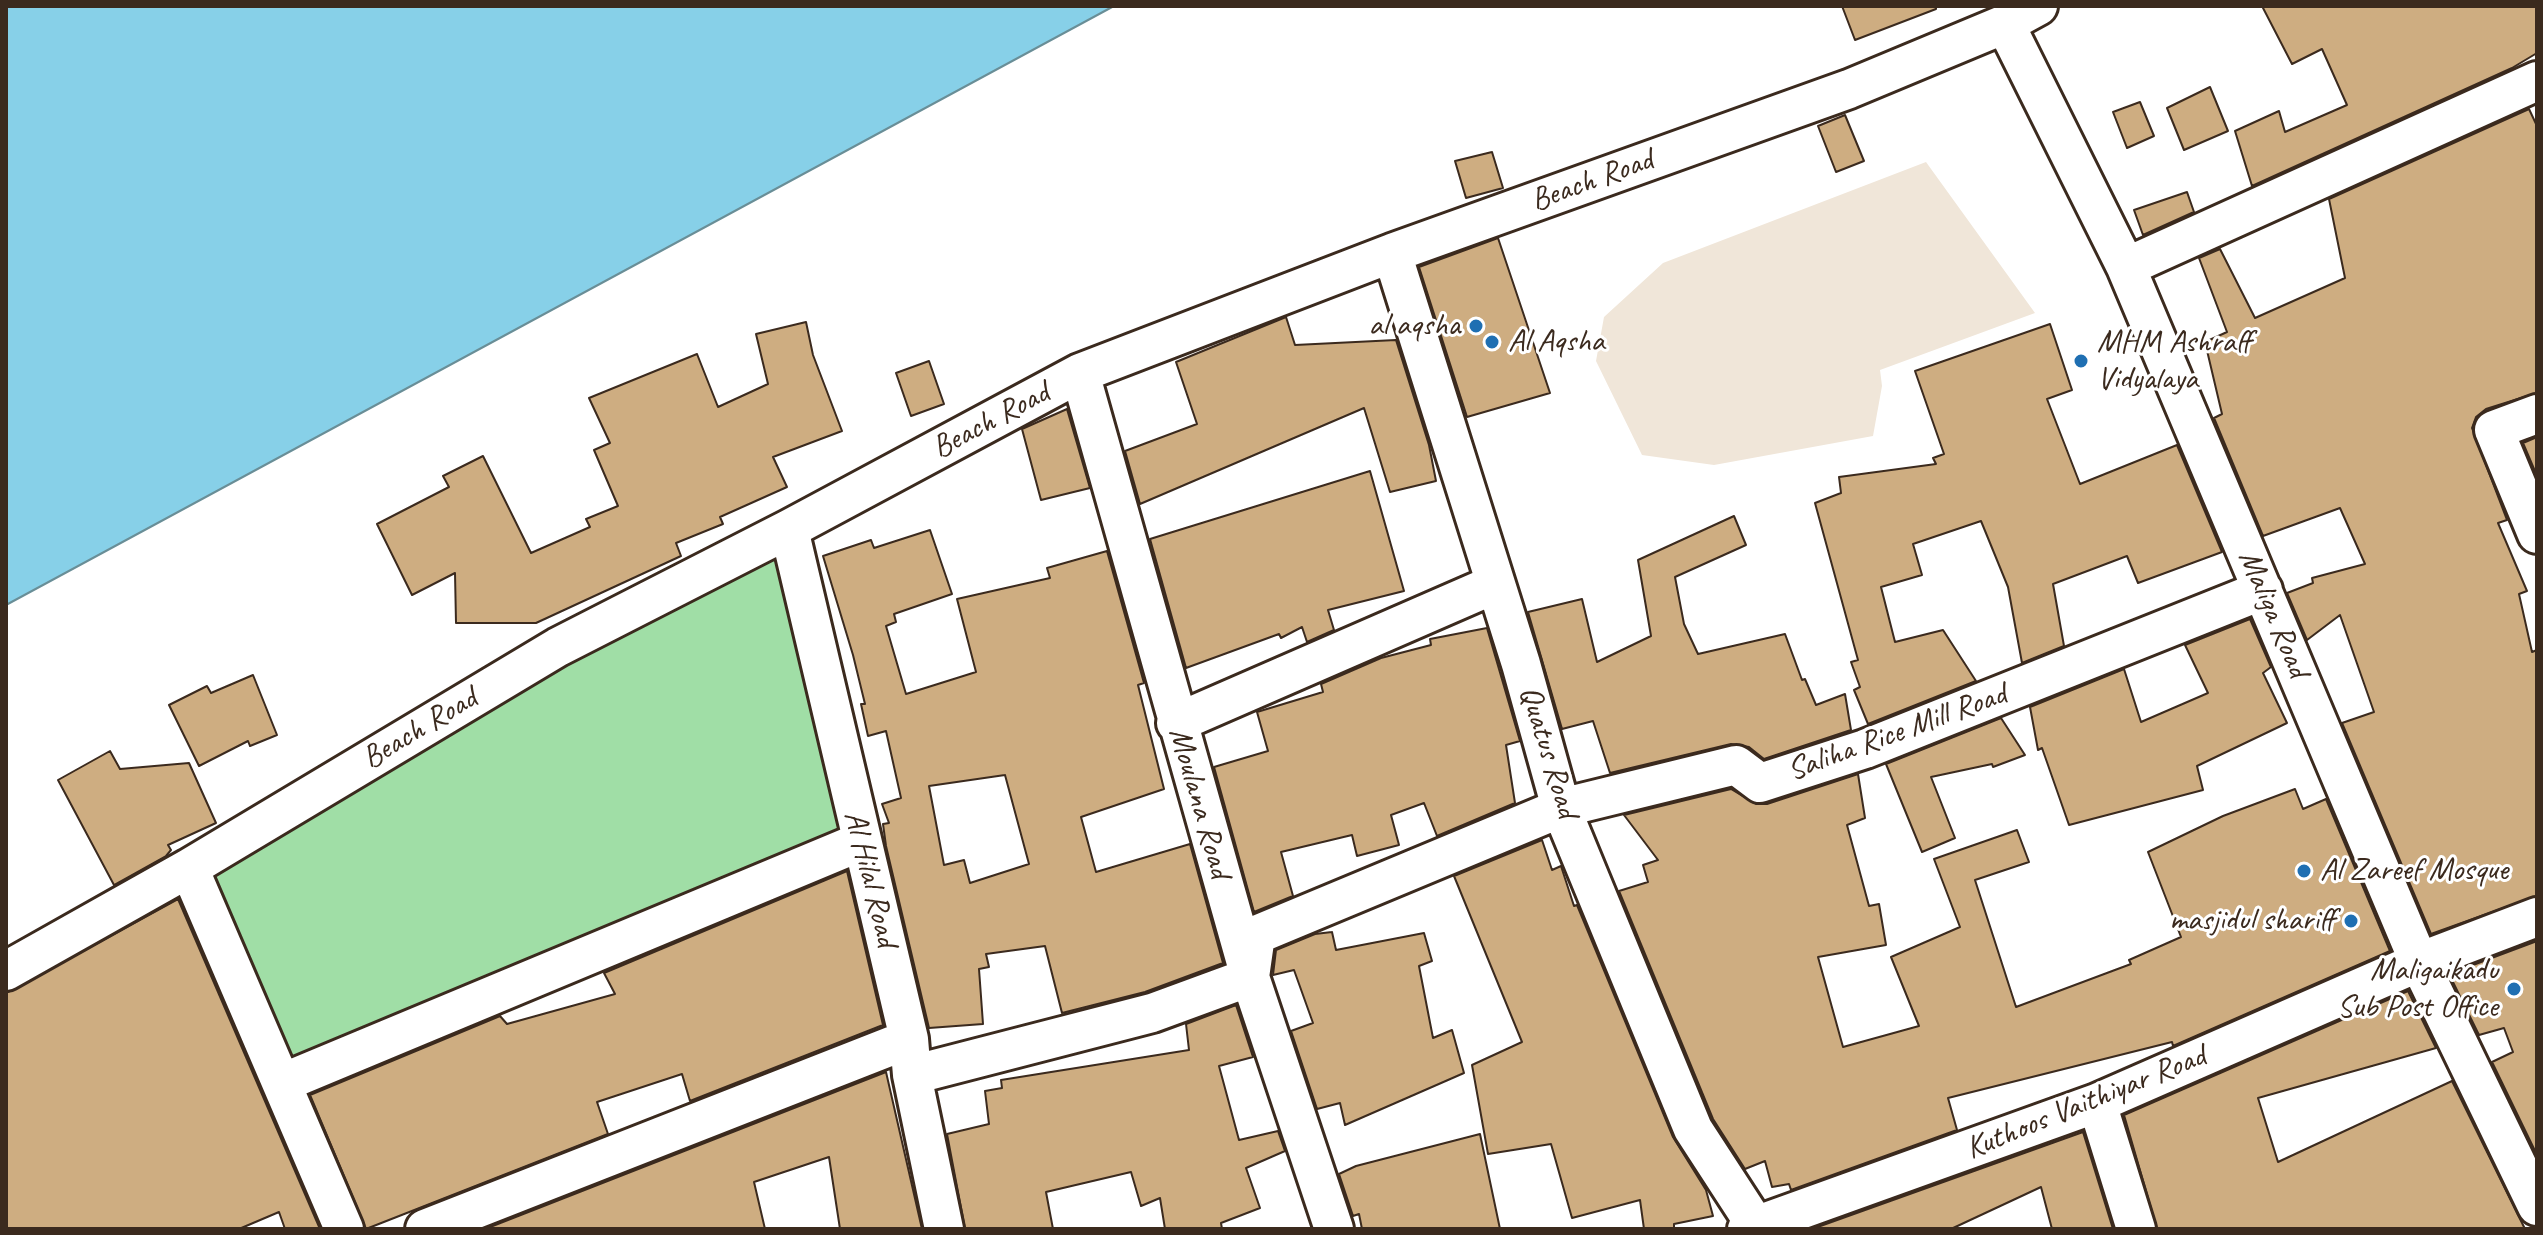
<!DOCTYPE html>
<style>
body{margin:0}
#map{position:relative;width:2543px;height:1235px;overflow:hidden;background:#fff;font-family:Caveat,sans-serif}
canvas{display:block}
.frame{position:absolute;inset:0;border:8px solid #3b2a1e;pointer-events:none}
</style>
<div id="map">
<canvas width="2543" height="1235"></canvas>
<div class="frame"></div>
</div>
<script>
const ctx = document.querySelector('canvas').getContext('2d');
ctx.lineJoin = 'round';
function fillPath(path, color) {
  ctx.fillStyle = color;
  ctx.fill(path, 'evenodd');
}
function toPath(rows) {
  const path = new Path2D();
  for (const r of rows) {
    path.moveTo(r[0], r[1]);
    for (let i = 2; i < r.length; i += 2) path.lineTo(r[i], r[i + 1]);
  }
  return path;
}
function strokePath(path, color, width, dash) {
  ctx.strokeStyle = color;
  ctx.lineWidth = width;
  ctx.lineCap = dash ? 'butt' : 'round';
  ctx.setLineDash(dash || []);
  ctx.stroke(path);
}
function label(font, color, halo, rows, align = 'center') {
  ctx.font = font + ' Caveat,sans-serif';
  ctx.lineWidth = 6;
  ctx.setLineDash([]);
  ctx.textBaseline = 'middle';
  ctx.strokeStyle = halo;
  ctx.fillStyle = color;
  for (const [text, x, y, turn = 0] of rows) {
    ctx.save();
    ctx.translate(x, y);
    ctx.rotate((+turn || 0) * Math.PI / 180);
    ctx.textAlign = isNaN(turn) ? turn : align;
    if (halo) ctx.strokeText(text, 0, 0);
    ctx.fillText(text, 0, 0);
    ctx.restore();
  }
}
fillPath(toPath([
 [1926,162,2035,313,1880,370,1882,386,1873,436,1714,465,1642,455,1596,361,1604,317,1663,263]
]), '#f0e6d9');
fillPath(toPath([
 [789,529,860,842,282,1083,189,868]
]), '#a0dea6');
const water = toPath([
 [6,6,1114,6,6,605,6,6]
]);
fillPath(water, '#87d0e8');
strokePath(water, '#698e97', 2);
const building = toPath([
 [1842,6,1936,6,1936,9,1855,40,1842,6],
 [2262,6,2537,6,2537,53,2512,68,2252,186,2235,131,2279,111,2285,132,2347,105,2322,49,2292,64,2262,6],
 [2210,87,2228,131,2184,150,2167,108,2210,87],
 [2140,102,2154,136,2127,148,2113,112,2140,102],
 [2529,109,2537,126,2537,393,2486,409,2476,417,2472,428,2507,520,2498,523,2527,591,2519,594,2532,652,2537,650,2537,896,2431,934,2342,723,2374,712,2340,615,2307,640,2287,593,2313,583,2312,578,2365,564,2340,508,2263,536,2214,418,2222,414,2205,342,2227,332,2199,258,2220,249,2255,318,2345,278,2329,199,2529,109],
 [1845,115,1864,161,1836,172,1818,126,1845,115],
 [1492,152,1503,188,1466,198,1455,161,1492,152],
 [2187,192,2194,212,2143,235,2134,210,2187,192],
 [1498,238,1550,393,1467,417,1419,267,1498,238],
 [1286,317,1295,345,1396,340,1429,445,1436,481,1390,492,1364,408,1140,504,1125,451,1197,424,1176,362,1286,317],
 [806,322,813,355,842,431,773,457,787,487,720,517,723,524,676,543,681,556,536,623,456,623,455,573,412,595,377,524,449,487,443,476,483,456,531,553,590,527,586,519,618,506,594,450,610,443,589,398,697,354,718,407,768,384,756,334,806,322],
 [2050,324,2072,390,2047,399,2080,484,2177,445,2222,552,2138,583,2127,556,2053,584,2064,646,2022,663,2008,587,1981,521,1913,544,1922,575,1881,587,1895,642,1943,630,1976,681,1868,724,1854,690,1860,687,1851,662,1858,660,1815,503,1841,493,1839,477,1936,464,1933,458,1944,454,1915,371,2050,324],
 [929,361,944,404,911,416,896,373,929,361],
 [1067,409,1090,488,1041,500,1022,429,1067,409],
 [2537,437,2537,476,2523,443,2537,437],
 [1370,471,1404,591,1328,610,1334,630,1307,642,1302,627,1281,638,1279,634,1186,668,1150,539,1370,471],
 [1734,516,1746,545,1675,577,1684,624,1698,654,1785,634,1802,680,1805,679,1816,705,1845,694,1851,730,1764,759,1749,747,1731,744,1610,773,1593,721,1562,729,1528,612,1582,599,1597,662,1651,636,1638,560,1734,516],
 [930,530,952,594,894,614,896,622,886,626,906,694,976,672,957,599,1050,578,1047,568,1107,551,1144,683,1138,685,1164,789,1081,817,1096,872,1190,844,1223,963,1145,992,1062,1013,1045,946,986,954,989,967,979,969,983,1024,929,1028,886,846,883,824,889,823,882,804,901,798,886,731,868,736,861,704,865,704,853,655,823,556,871,540,874,548,930,530],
 [1005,775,1029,864,970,883,964,860,944,865,929,786,1005,775],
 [2250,619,2271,667,2263,673,2287,723,2197,766,2203,790,2069,825,2042,748,2038,750,2030,707,2124,669,2141,722,2208,693,2185,645,2250,619],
 [1487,628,1520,741,1506,745,1515,803,1437,836,1424,803,1391,815,1399,845,1357,856,1352,835,1281,852,1293,896,1254,912,1214,767,1268,751,1257,712,1323,692,1321,684,1381,658,1431,645,1430,639,1487,628],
 [253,675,277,735,250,746,248,741,199,766,169,705,207,686,211,693,253,675],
 [2001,718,2025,755,1993,767,1992,764,1931,777,1955,838,1922,852,1886,764,2001,718],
 [110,751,120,769,189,763,216,823,168,845,171,850,166,856,114,885,58,780,110,751],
 [1858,774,1865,818,1847,825,1869,906,1879,904,1886,945,1818,957,1843,1047,1919,1026,1891,957,1960,927,1934,859,2017,830,2029,862,1975,880,2016,1007,2131,964,2129,960,2181,937,2148,852,2223,816,2295,789,2303,809,2326,799,2390,951,2173,1046,2172,1042,1948,1098,1957,1130,1791,1190,1789,1184,1772,1187,1765,1161,1745,1169,1713,1119,1619,891,1648,882,1643,865,1658,860,1624,815,1731,789,1756,804,1767,804,1858,774],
 [1542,840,1552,870,1561,866,1574,906,1577,905,1673,1137,1706,1190,1713,1216,1674,1224,1674,1229,1644,1229,1640,1200,1572,1218,1551,1144,1488,1154,1472,1065,1522,1042,1454,876,1542,840],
 [847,871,883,1025,690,1101,682,1074,597,1102,608,1134,366,1229,310,1095,500,1016,507,1024,615,994,604,973,847,871],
 [178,899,320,1229,285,1229,279,1212,239,1229,6,1229,6,993,178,899],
 [1332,932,1336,950,1424,933,1432,961,1419,966,1433,1038,1452,1030,1464,1073,1345,1125,1340,1103,1317,1109,1291,1031,1313,1023,1294,970,1273,975,1276,950,1315,934,1332,932],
 [2537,941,2537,1155,2492,1062,2513,1052,2504,1028,2479,1035,2449,974,2537,941],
 [2408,991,2436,1048,2258,1098,2278,1162,2452,1081,2525,1229,2157,1229,2124,1115,2408,991],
 [1236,1005,1253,1057,1219,1066,1239,1140,1278,1131,1285,1151,1246,1168,1260,1208,1221,1223,1222,1229,1165,1229,1160,1198,1141,1206,1131,1172,1046,1192,1053,1229,965,1229,947,1134,989,1124,985,1091,1002,1088,1001,1080,1189,1050,1186,1024,1236,1005],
 [886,1072,922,1229,840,1229,829,1157,754,1182,765,1229,485,1229,886,1072],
 [2083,1132,2113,1229,2052,1229,2041,1187,1951,1229,1812,1229,2083,1132],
 [1480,1134,1500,1229,1362,1229,1359,1214,1353,1216,1339,1174,1356,1166,1480,1134]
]);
fillPath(building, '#cead81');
strokePath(building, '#3b2a1e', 2);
const minor = toPath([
 [2005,24,2126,267,2419,962,2537,1206],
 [1392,253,1521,664,1561,808,1693,1129,1758,1229],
 [2126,267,2537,81],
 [1080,373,1250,977,1334,1229],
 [2537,414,2494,430,2537,534],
 [789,529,909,1039,912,1075,944,1229],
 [1176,723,1495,584],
 [189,868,344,1229],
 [6,971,189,868,558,647,789,529,1080,373,1392,253,1849,89,2005,24,2038,6],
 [912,1075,1152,1013,1250,977,1256,935,1561,808,1736,765,1760,783,1865,749,2263,590],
 [282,1083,860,842],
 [2097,1103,2136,1229],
 [425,1229,909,1039],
 [1747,1229,2097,1103,2419,962,2537,917]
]);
strokePath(minor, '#3b2a1e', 44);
strokePath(minor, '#fff', 38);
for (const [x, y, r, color] of [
 [1476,326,8,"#1f6fb2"],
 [1492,342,8,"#1f6fb2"],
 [2081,361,8,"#1f6fb2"],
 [2304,871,8,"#1f6fb2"],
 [2351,921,8,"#1f6fb2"],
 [2514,989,8,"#1f6fb2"]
]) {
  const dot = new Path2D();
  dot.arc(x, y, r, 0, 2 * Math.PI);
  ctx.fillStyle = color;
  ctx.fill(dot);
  strokePath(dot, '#fff', 3);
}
label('32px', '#3b2a1e', '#fff', [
 ["Beach Road",1592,181,-20],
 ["Beach Road",991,421,-28],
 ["Maliga Road",2273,614,67],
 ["Beach Road",420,729,-31],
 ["Saliha Rice Mill Road",1897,733,-20],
 ["Quatus Road",1548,752,73],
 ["Moulana Road",1199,803,74],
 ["Al Hilal Road",870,879,76],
 ["Kuthoos Vaithiyar Road",2086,1103,-22]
]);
label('32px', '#3b2a1e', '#fff', [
 ["al aqsha",1460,326],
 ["Al Aqsha",1508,342,"left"],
 ["MHM Ashraff",2097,343,"left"],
 ["Vidyalaya",2097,380,"left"],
 ["Al Zareef Mosque",2320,871,"left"],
 ["masjidul shariff",2335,921],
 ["Maligaikadu",2498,971],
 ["Sub Post Office",2498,1008]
], 'right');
</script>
